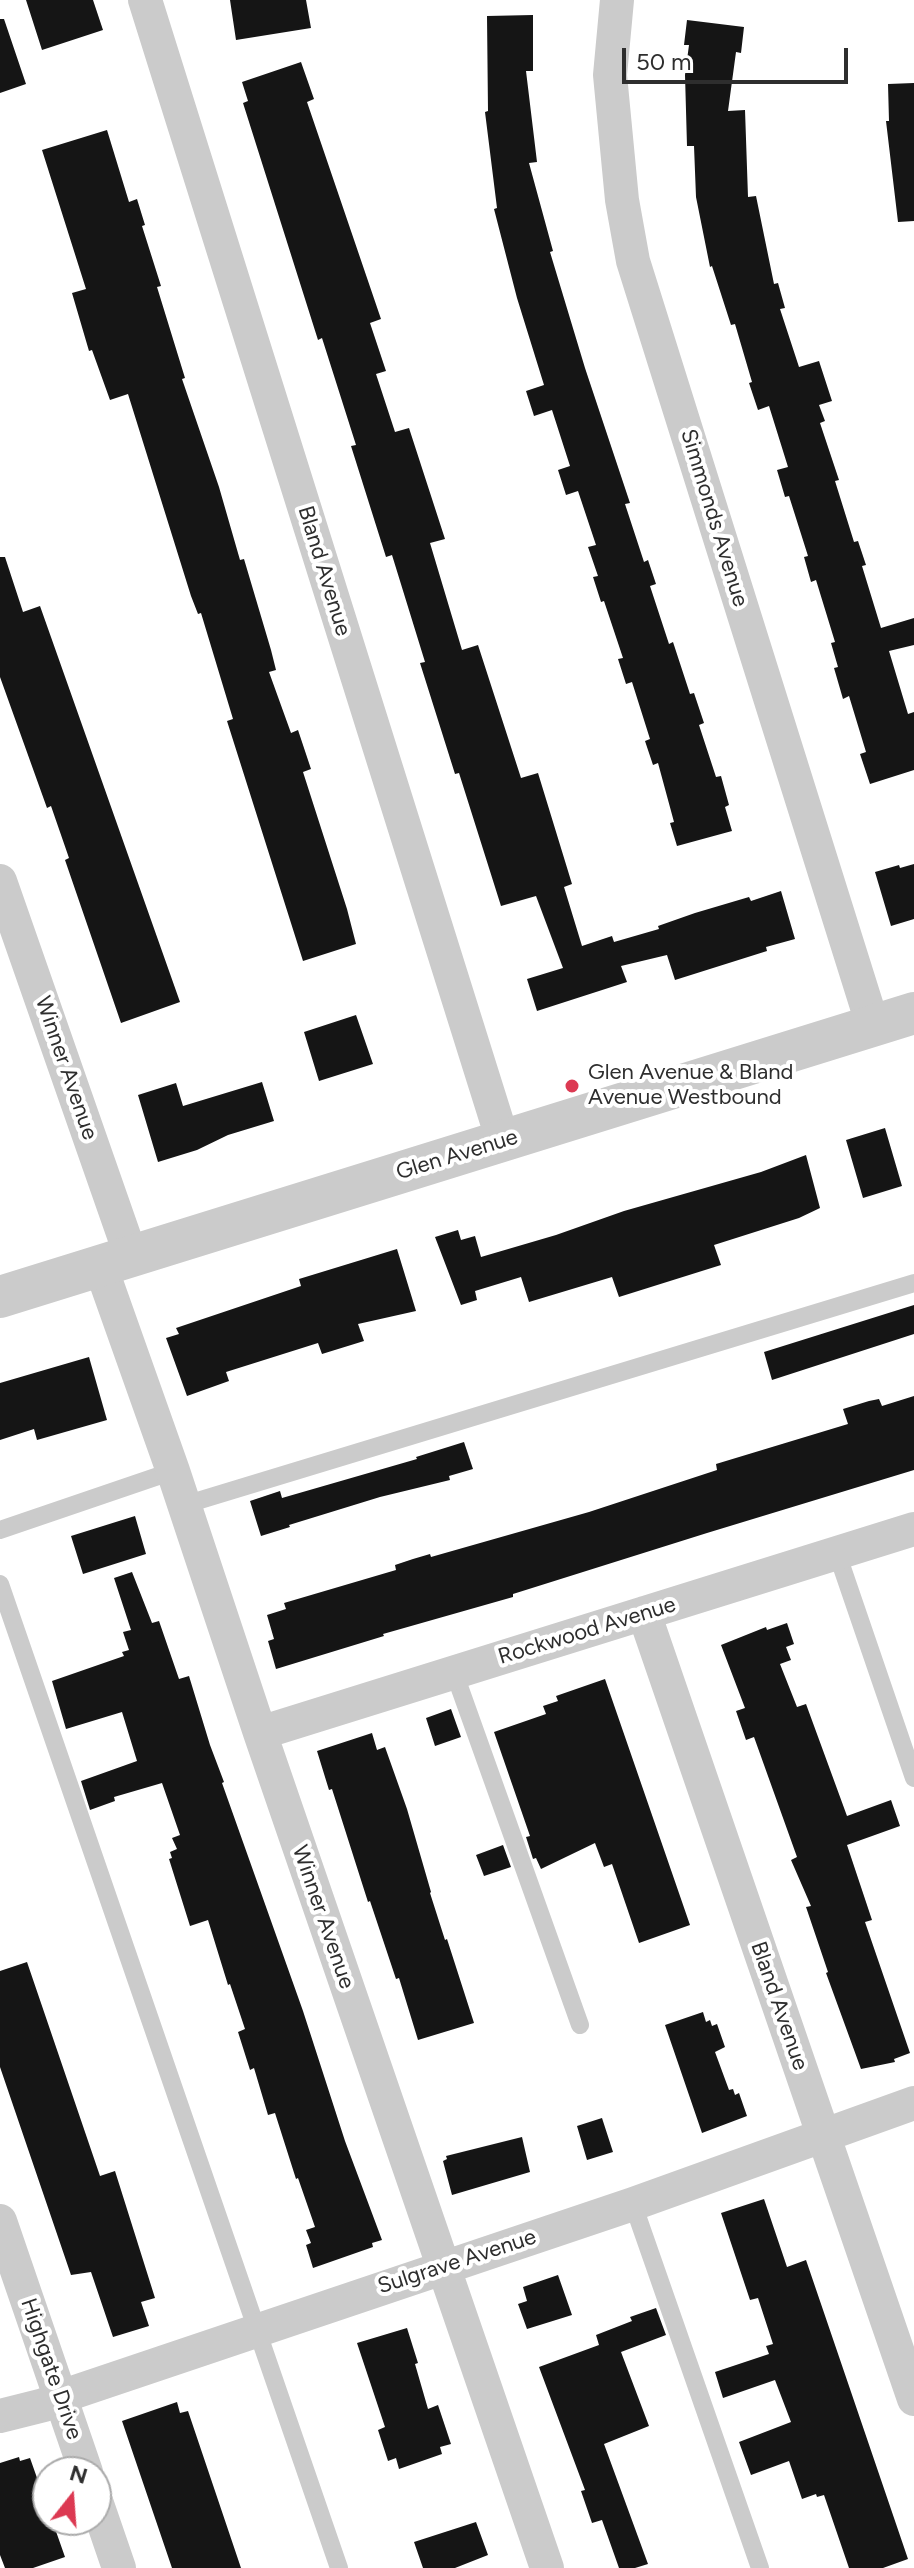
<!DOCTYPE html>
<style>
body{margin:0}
#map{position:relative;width:914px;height:2568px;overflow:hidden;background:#fff;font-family:Figtree,sans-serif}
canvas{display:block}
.north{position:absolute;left:32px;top:2456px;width:80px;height:80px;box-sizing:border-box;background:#fff;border:2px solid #ababab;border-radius:50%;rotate:17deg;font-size:22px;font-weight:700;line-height:32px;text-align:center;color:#2e2e2e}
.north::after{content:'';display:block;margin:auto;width:28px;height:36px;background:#dc3952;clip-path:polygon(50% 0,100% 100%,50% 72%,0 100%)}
.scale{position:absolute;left:622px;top:48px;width:226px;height:36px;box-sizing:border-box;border:4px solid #2e2e2e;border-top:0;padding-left:10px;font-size:24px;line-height:28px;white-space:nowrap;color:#2e2e2e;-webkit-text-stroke:6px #fff;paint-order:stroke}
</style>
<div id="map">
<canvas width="914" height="2568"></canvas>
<div class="north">N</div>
<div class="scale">50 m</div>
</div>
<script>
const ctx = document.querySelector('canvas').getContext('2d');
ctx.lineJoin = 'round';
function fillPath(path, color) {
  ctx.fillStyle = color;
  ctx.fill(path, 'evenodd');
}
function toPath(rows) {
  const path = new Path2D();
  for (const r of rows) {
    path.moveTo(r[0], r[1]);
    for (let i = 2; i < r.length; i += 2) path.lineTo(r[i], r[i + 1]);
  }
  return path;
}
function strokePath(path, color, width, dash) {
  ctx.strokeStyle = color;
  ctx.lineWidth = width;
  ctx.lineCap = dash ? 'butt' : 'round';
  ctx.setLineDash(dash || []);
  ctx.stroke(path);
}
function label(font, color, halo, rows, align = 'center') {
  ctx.font = font + ' Figtree,sans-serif';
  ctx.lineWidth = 8;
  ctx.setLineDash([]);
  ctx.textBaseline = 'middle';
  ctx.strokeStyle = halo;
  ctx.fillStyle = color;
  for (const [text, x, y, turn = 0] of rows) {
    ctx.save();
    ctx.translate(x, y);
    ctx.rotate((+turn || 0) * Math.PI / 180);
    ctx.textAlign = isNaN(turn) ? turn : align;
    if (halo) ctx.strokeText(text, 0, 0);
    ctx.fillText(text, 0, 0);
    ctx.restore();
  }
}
fillPath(toPath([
 [26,0,93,0,103,30,42,50],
 [230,0,306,0,311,28,236,40],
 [533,15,533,71,526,71,537,162,529,163,553,251,550,252,585,368,630,503,625,504,644,562,648,560,656,584,650,586,669,644,673,642,690,694,694,693,704,723,699,725,716,777,721,776,729,805,725,807,732,831,677,846,670,823,674,822,658,763,653,765,645,741,650,739,632,682,626,684,618,659,623,658,604,601,601,602,593,577,598,576,588,547,596,545,578,491,566,495,558,470,570,466,552,410,534,416,526,391,544,385,517,298,494,209,497,208,485,112,488,111,487,16],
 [0,19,4,19,26,84,0,93],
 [687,20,744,27,741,53,736,52,728,111,745,110,748,197,756,196,774,284,778,283,785,308,780,309,799,367,819,361,832,401,819,405,825,421,820,423,839,480,835,481,854,542,858,541,866,565,862,566,881,628,914,618,914,645,889,651,908,714,914,712,914,770,870,784,860,754,866,752,849,696,843,699,834,668,838,667,831,643,835,642,816,580,811,582,804,557,808,556,789,496,785,497,777,470,788,467,769,406,758,410,749,383,752,382,735,324,731,325,712,266,710,267,696,197,694,146,687,146,685,75,689,45,684,45],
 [301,62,314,99,307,102,381,319,370,323,386,371,376,374,395,432,409,428,445,539,430,543,462,650,478,645,521,778,538,773,572,884,564,887,582,946,612,936,614,942,659,929,658,926,695,913,749,897,751,901,781,891,795,939,766,947,767,951,675,980,667,955,621,966,627,982,537,1011,527,979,563,968,536,896,501,906,459,773,455,774,420,663,425,662,392,555,386,557,351,446,356,445,322,338,318,340,243,103,248,101,242,82],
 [914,83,914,221,898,222,886,121,889,121,888,84],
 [107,130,129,202,137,199,145,225,142,226,161,286,157,287,185,378,182,379,219,487,240,560,244,559,271,650,276,670,269,672,291,733,298,730,311,769,303,772,347,909,356,944,303,961,227,721,233,719,201,613,198,614,191,596,128,394,110,400,92,350,89,351,72,293,86,289,42,150],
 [0,557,5,557,23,612,40,606,180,1002,121,1023,65,860,69,858,51,806,47,808,0,677],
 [914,864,914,919,891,926,875,872,899,865,900,868],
 [356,1015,373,1064,319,1081,304,1032],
 [262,1082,274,1121,228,1135,197,1150,158,1162,138,1095,176,1083,183,1106],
 [885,1128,902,1186,863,1198,846,1140],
 [806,1155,820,1208,799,1218,714,1245,721,1265,619,1297,612,1277,529,1302,521,1277,475,1291,477,1300,461,1305,435,1237,458,1230,461,1240,475,1236,481,1257,556,1235,624,1211,761,1172],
 [397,1249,416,1311,358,1324,364,1341,322,1354,318,1343,226,1372,229,1381,187,1396,166,1338,179,1334,176,1328,301,1286,299,1279],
 [914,1305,914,1334,772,1380,764,1352],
 [89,1357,107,1420,37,1440,34,1429,0,1440,0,1383],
 [914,1396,914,1470,707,1533,513,1594,513,1597,383,1634,384,1636,276,1669,268,1641,274,1639,267,1615,286,1609,284,1603,396,1570,395,1565,413,1559,430,1554,431,1557,589,1512,717,1470,716,1464,848,1424,843,1409,869,1401,879,1399,882,1406],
 [464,1442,473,1469,449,1476,450,1480,380,1497,289,1525,290,1527,261,1536,250,1501,280,1491,282,1498,417,1459,416,1457],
 [135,1516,146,1554,83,1574,71,1536],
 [132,1572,152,1623,159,1621,179,1679,189,1676,210,1745,224,1782,222,1783,303,2011,345,2141,382,2240,372,2243,373,2247,313,2268,306,2245,311,2243,306,2230,315,2227,298,2178,296,2179,275,2113,268,2115,254,2068,250,2070,238,2032,245,2029,230,1984,228,1985,208,1920,190,1926,169,1859,172,1858,170,1852,177,1849,172,1838,180,1835,162,1783,114,1797,115,1801,90,1810,81,1781,137,1761,122,1712,66,1729,52,1681,124,1656,122,1652,129,1650,123,1632,131,1630,114,1578],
 [787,1623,794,1644,786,1647,791,1660,780,1664,797,1707,806,1704,847,1816,891,1800,900,1826,847,1845,872,1920,865,1922,910,2053,894,2059,895,2062,861,2069,826,1973,828,1972,806,1907,811,1906,791,1860,797,1857,754,1737,746,1740,736,1711,745,1708,721,1645,766,1627,767,1630],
 [605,1679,690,1925,639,1943,612,1864,604,1867,595,1843,541,1869,536,1858,533,1859,526,1837,530,1836,494,1732,546,1714,543,1706,558,1701,556,1696],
 [451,1709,461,1737,435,1746,426,1718],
 [372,1733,377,1750,385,1747,407,1809,431,1892,430,1893,445,1940,447,1939,474,2023,418,2040,399,1978,396,1979,370,1901,368,1902,332,1789,329,1790,317,1751],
 [503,1845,511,1867,484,1876,476,1855],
 [27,1962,100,2176,115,2171,155,2298,141,2302,149,2326,113,2337,91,2272,71,2275,0,2067,0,1971],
 [703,2012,706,2022,710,2020,712,2026,717,2024,725,2047,715,2052,729,2090,733,2089,735,2095,739,2093,747,2116,702,2133,665,2025],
 [602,2118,613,2152,587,2160,577,2126],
 [522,2137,530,2172,452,2195,443,2161,447,2159,446,2156],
 [764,2199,787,2267,806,2260,908,2559,883,2568,849,2568,824,2495,817,2497,816,2494,802,2499,789,2461,751,2475,739,2442,791,2422,775,2380,723,2398,715,2372,769,2354,766,2346,773,2344,758,2298,750,2300,721,2213],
 [558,2275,572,2315,527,2329,518,2304,527,2301,523,2287],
 [656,2308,666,2335,621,2352,649,2426,604,2444,648,2564,635,2568,619,2568,602,2520,592,2523,581,2491,585,2490,539,2367,599,2345,596,2335,632,2321,630,2317],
 [407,2328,418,2363,415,2364,428,2409,438,2405,451,2444,440,2447,442,2454,399,2469,396,2458,388,2461,378,2430,385,2427,357,2343],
 [177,2402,180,2413,188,2411,241,2568,172,2568,122,2421],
 [19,2457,20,2461,30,2458,48,2509,48,2520,52,2520,65,2557,33,2568,5,2568,0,2555,0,2463],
 [476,2522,488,2555,455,2568,423,2568,414,2542]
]), '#151515');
strokePath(toPath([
 [184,1505,914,1283],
 [0,1530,173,1471],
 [837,1553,914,1778],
 [0,1584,339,2568],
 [454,1672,580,2025],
 [633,2204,760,2568]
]), '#cbcbcb', 18);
strokePath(toPath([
 [145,0,503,1141],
 [617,0,610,75,622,200,633,261,873,1026],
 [0,881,131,1256],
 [100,1265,173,1471,260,1733,547,2568],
 [644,1613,914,2399],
 [260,1733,914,1529],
 [0,2221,86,2472],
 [0,2416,44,2405,60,2397,633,2204,914,2103],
 [96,2501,119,2568]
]), '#cbcbcb', 34);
strokePath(toPath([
 [0,1297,914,1013]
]), '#cbcbcb', 42);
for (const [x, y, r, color] of [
 [572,1086,8,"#dc3952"]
]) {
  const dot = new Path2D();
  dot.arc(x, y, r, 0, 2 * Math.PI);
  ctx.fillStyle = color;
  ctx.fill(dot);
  strokePath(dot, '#fff', 3);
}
label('22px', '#2e2e2e', '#fff', [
 ["Simmonds Avenue",714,518,73],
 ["Bland Avenue",324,571,73],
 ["Winner Avenue",66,1068,71],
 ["Glen Avenue",457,1155,-17],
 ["Rockwood Avenue",587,1631,-17],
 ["Winner Avenue",323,1917,71],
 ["Bland Avenue",779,2006,71],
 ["Sulgrave Avenue",457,2262,-18],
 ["Highgate Drive",51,2369,71]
]);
label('22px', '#2e2e2e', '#fff', [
 ["Glen Avenue & Bland",588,1073],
 ["Avenue Westbound",588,1098]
], 'left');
</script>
